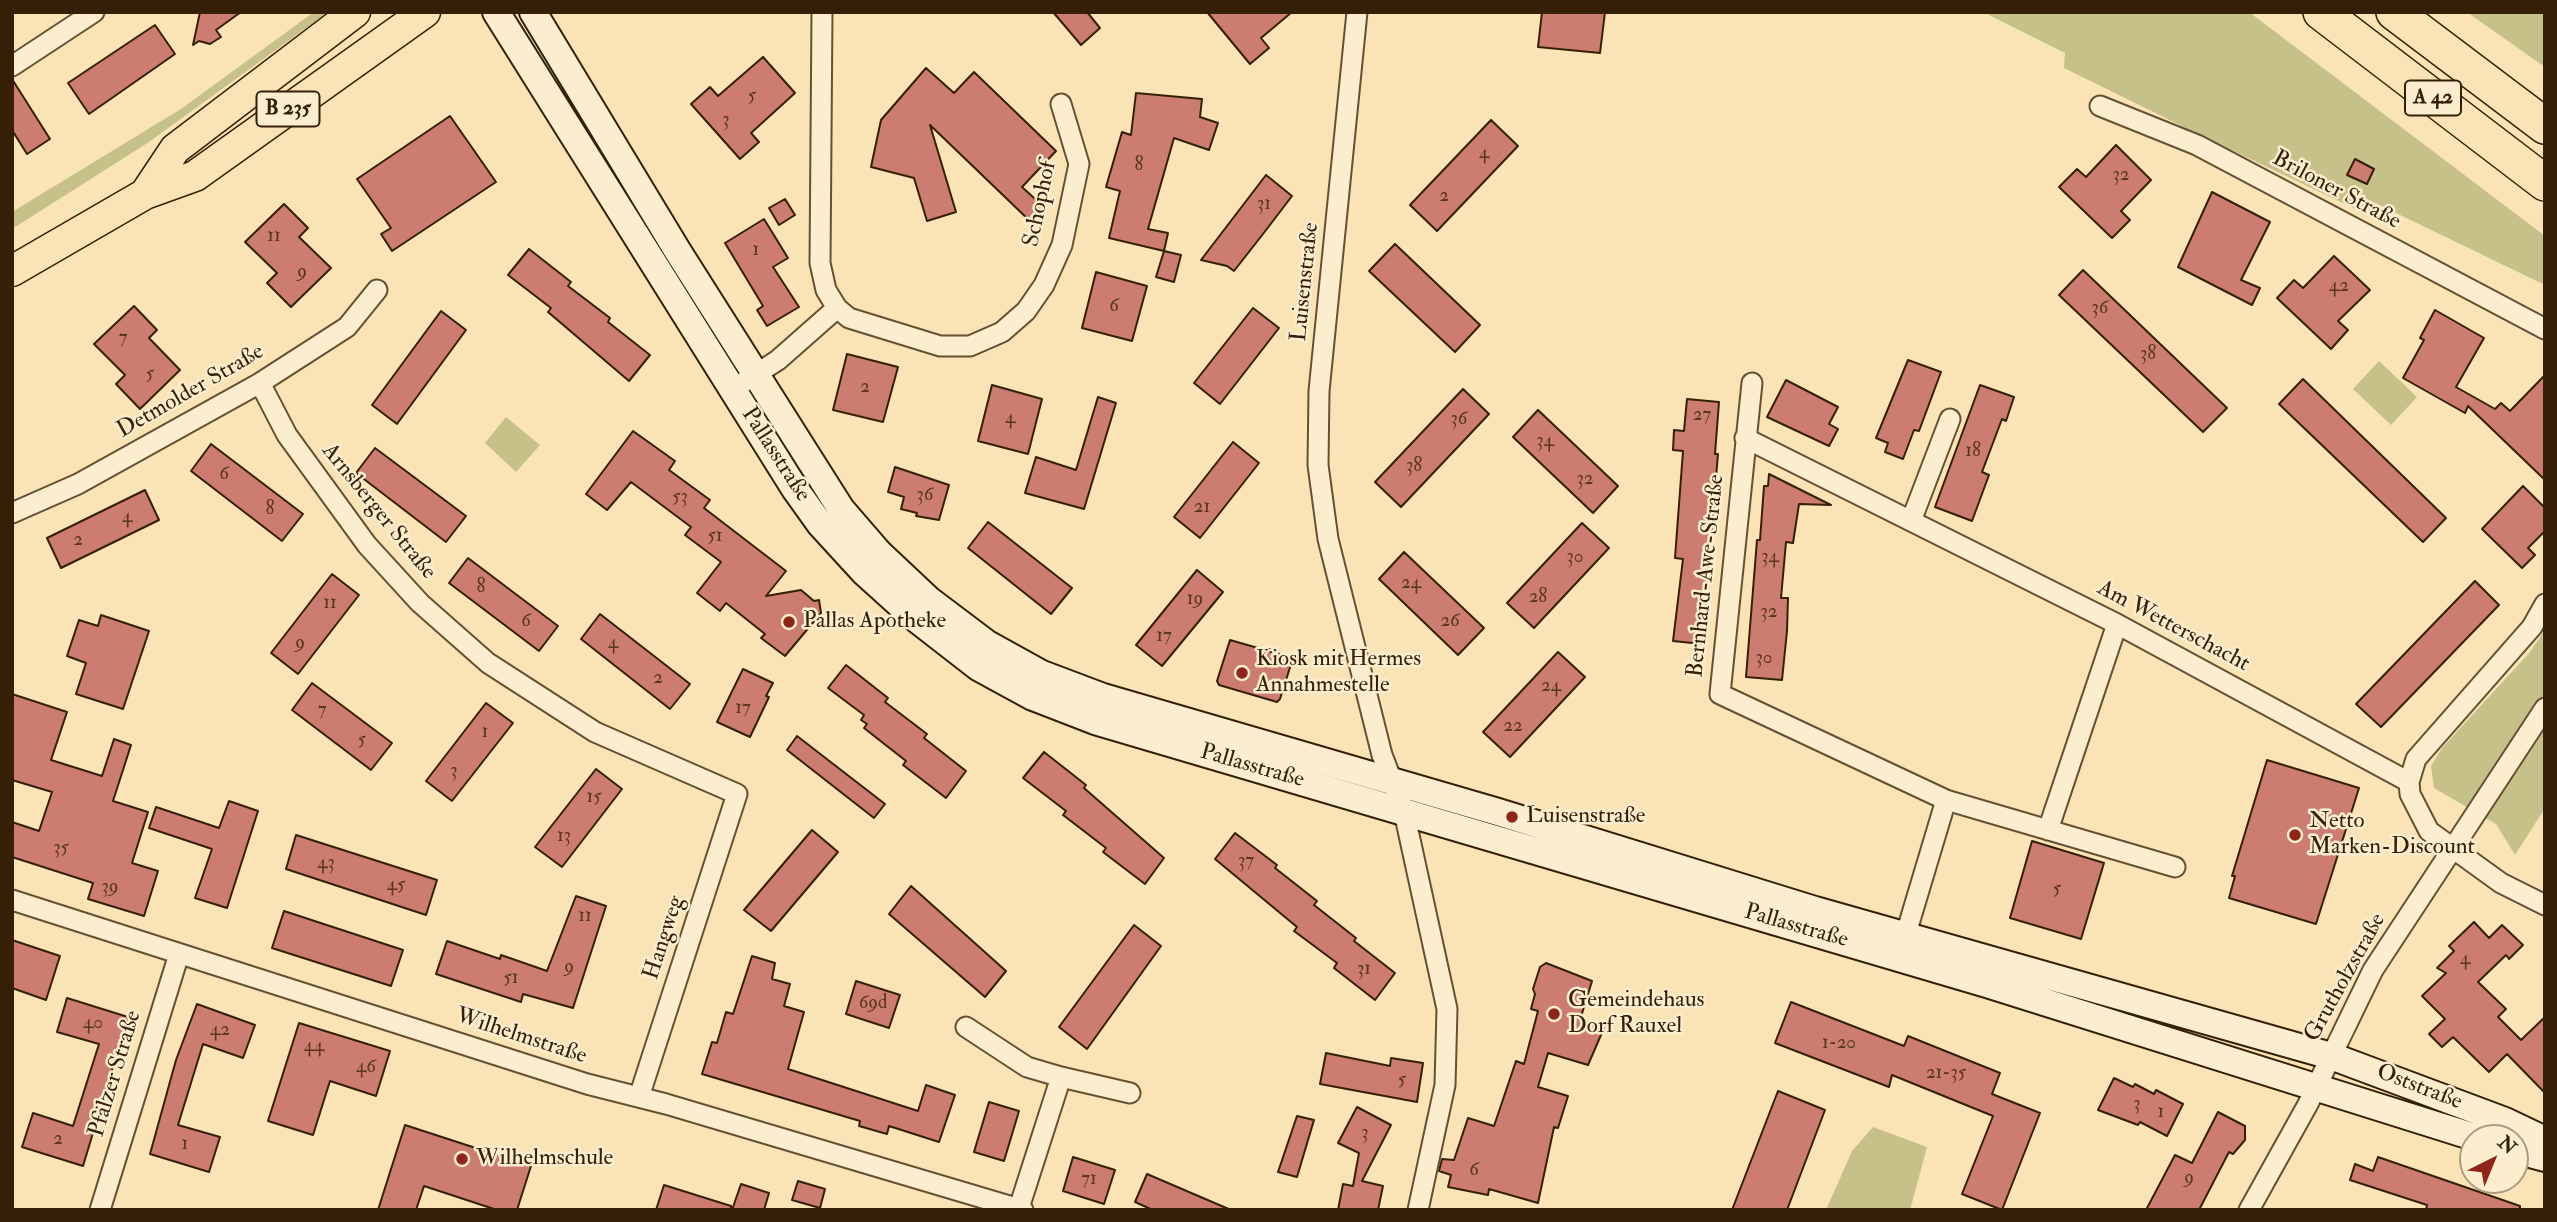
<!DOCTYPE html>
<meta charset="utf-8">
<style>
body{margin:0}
#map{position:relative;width:2557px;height:1222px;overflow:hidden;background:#fae3b5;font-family:"IM FELL Double Pica",serif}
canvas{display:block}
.frame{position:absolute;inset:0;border:14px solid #351f07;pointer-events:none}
.north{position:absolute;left:2459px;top:1124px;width:70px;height:70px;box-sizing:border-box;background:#fcedcf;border:2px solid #ac9b7f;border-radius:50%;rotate:43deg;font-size:19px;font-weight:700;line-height:28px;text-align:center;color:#351f07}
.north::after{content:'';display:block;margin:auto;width:24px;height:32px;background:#8f2418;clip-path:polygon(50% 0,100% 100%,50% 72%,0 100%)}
</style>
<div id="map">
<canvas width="2557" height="1222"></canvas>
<div class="frame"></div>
<div class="north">N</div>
</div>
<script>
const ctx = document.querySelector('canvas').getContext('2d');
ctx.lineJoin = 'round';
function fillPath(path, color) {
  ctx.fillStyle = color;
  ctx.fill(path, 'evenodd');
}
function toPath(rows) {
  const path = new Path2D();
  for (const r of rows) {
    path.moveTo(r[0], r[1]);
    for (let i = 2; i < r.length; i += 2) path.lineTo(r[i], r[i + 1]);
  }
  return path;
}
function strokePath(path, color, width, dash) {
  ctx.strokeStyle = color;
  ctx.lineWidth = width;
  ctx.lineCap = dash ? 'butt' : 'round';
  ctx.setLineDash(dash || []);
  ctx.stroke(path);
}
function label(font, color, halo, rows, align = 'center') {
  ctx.font = font + ' "IM FELL Double Pica",serif';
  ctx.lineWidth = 5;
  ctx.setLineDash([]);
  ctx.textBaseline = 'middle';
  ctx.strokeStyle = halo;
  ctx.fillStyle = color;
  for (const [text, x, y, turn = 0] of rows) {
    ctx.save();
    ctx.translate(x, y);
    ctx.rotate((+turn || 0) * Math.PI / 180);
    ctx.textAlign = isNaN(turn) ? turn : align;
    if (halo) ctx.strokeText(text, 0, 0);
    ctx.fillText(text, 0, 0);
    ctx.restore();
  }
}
fillPath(toPath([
 [314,12,328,12,149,142,12,229,12,212,181,109],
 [1983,12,2249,12,2545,236,2545,285,2367,199,2362,212,2202,136,2064,68,2065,53],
 [2467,12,2545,13,2545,67,2471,15],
 [2379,361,2417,397,2391,425,2353,389],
 [506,417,540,445,516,472,485,443],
 [2545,630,2545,808,2515,855,2496,824,2434,788,2431,766,2442,748,2530,652],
 [1873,1127,1927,1147,1910,1210,1826,1210,1852,1151]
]), '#c6c188');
const building = toPath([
 [200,12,241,12,216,30,221,37,210,44,199,41,193,45,200,12],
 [1053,12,1087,12,1100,28,1081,45,1053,12],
 [1207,12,1292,12,1261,38,1269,48,1250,64,1207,12],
 [1542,12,1605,12,1600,53,1538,47,1542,12],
 [155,25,175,54,89,114,68,83,155,25],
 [763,57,795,93,751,133,759,142,740,159,691,104,710,87,718,96,763,57],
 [926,68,954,93,974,72,1056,151,1022,187,1046,209,1032,223,930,125,956,212,927,221,914,178,871,167,881,120,926,68],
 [12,79,50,139,27,154,12,130,12,79],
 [1136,93,1202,99,1200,117,1218,123,1209,150,1174,138,1148,229,1168,233,1164,251,1109,238,1120,191,1106,187,1122,132,1131,135,1136,93],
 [450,116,496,182,392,251,381,234,391,228,357,179,450,116],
 [1491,120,1518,146,1437,231,1410,205,1491,120],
 [2116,145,2151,180,2121,211,2130,220,2112,238,2059,187,2077,169,2086,177,2116,145],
 [2355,159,2374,169,2367,184,2347,175,2355,159],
 [1266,175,1292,196,1263,234,1234,271,1227,266,1201,260,1266,175],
 [2212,192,2270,222,2241,280,2260,288,2252,305,2178,267,2212,192],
 [785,199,795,215,779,225,769,208,785,199],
 [284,204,308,228,299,237,331,268,291,307,267,283,277,273,245,242,284,204],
 [764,219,788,258,773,267,799,307,767,326,757,310,763,306,725,243,764,219],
 [1395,244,1480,325,1455,352,1369,271,1395,244],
 [529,249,571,282,568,286,610,318,608,322,650,355,629,381,548,312,551,308,508,275,529,249],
 [1164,251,1181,255,1174,282,1156,277,1164,251],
 [2334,256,2370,290,2338,321,2348,330,2331,349,2277,298,2294,280,2303,288,2334,256],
 [2083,270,2227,408,2203,432,2059,295,2083,270],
 [1096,272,1147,286,1132,341,1082,328,1096,272],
 [134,306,157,330,149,338,180,370,140,409,116,384,125,375,94,344,134,306],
 [1253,308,1279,328,1220,404,1194,383,1253,308],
 [2435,310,2484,338,2456,387,2495,409,2501,403,2510,411,2545,375,2545,480,2468,406,2465,413,2403,378,2424,340,2420,338,2435,310],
 [441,311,466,330,397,424,372,405,441,311],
 [847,354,898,367,883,422,833,410,847,354],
 [1908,360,1941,372,1919,431,1914,430,1903,459,1885,452,1888,443,1876,438,1908,360],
 [2303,379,2446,518,2423,542,2279,404,2303,379],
 [1786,380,1838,407,1829,424,1838,429,1829,446,1767,417,1786,380],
 [992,385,1042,399,1028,454,978,441,992,385],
 [1980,385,2014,397,2006,421,2002,419,1982,472,1989,475,1972,521,1935,507,1980,385],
 [1463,389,1489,414,1401,507,1375,482,1463,389],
 [1098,397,1116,403,1084,509,1025,493,1036,457,1076,470,1098,397],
 [1687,399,1719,402,1715,454,1718,454,1702,644,1673,641,1683,559,1675,558,1683,451,1673,450,1674,430,1684,431,1687,399],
 [1538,410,1618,486,1593,513,1513,437,1538,410],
 [633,431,675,461,669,470,710,500,704,508,786,571,766,596,801,590,814,601,819,600,821,613,785,656,761,638,765,634,726,603,720,611,697,593,721,562,685,535,691,527,631,482,607,510,586,494,633,431],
 [1233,442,1259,463,1200,538,1174,517,1233,442],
 [211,444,303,514,282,541,191,471,211,444],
 [375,448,466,516,446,542,356,473,375,448],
 [895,467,949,485,939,520,916,516,917,513,901,509,904,497,888,492,895,467],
 [1769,474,1831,505,1799,504,1793,543,1786,542,1781,598,1788,598,1787,631,1782,680,1746,677,1757,540,1760,540,1764,486,1768,486,1769,474],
 [2523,486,2545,508,2545,531,2528,548,2535,555,2522,568,2482,529,2523,486],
 [145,490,159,520,61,568,47,538,145,490],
 [988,522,1072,588,1051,614,968,548,988,522],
 [1582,523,1609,548,1534,628,1507,603,1582,523],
 [1404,552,1484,628,1458,655,1379,579,1404,552],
 [468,558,558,626,539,651,449,583,468,558],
 [1197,570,1223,592,1162,666,1136,645,1197,570],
 [332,574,359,595,298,674,271,653,332,574],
 [2475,581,2499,605,2381,727,2356,704,2475,581],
 [600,614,690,684,670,709,581,639,600,614],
 [101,615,149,631,123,709,76,694,86,663,67,656,79,620,98,626,101,615],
 [1230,640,1293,658,1280,699,1277,702,1219,685,1217,681,1230,640],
 [1558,652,1585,677,1510,757,1483,732,1558,652],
 [846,665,888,698,885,702,927,734,924,738,966,771,946,798,903,765,906,761,864,728,867,724,861,720,864,715,828,688,846,665],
 [743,669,773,683,766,696,769,697,750,737,717,722,743,669],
 [312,683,392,743,371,770,292,710,312,683],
 [12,694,67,712,51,760,102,776,114,739,131,745,113,801,148,812,132,863,158,871,144,916,88,899,93,883,12,857,12,822,39,831,52,792,12,780,12,694],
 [486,703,513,723,452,801,426,781,486,703],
 [797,736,885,804,874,818,787,750,797,736],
 [1044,752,1086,785,1084,788,1164,858,1145,884,1103,852,1106,848,1063,815,1066,811,1023,778,1044,752],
 [2267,760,2359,788,2316,924,2229,898,2235,876,2232,876,2267,760],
 [596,769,622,789,562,867,535,847,596,769],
 [229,801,258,811,227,908,195,898,212,849,149,828,156,807,219,828,229,801],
 [812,830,838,852,771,931,744,910,812,830],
 [1235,833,1277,865,1275,868,1317,901,1314,905,1356,938,1354,941,1395,973,1375,1000,1334,968,1337,963,1294,931,1297,927,1215,859,1235,833],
 [296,835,437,880,426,915,286,869,296,835],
 [2032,841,2104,863,2081,939,2010,918,2032,841],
 [911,886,1006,971,985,997,889,914,911,886],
 [576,896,606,906,573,1008,523,994,521,1002,436,974,447,941,500,959,501,955,547,971,576,896],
 [284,911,403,950,391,986,272,948,284,911],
 [2474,922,2489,938,2502,925,2523,945,2509,959,2506,955,2478,982,2506,1009,2498,1017,2521,1040,2545,1017,2545,1093,2507,1054,2489,1072,2453,1037,2442,1047,2429,1034,2445,1019,2422,996,2446,973,2437,968,2454,951,2449,946,2474,922],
 [1134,925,1161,946,1087,1049,1059,1027,1134,925],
 [12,940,60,956,46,1000,12,988,12,940],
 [752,956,775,963,772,979,790,984,784,1006,804,1012,788,1069,918,1111,926,1085,955,1095,939,1142,889,1126,887,1134,859,1126,860,1121,702,1074,712,1042,717,1043,726,1012,733,1014,752,956],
 [1546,963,1592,981,1580,1020,1604,1028,1588,1065,1548,1053,1538,1087,1568,1096,1558,1128,1554,1127,1538,1203,1489,1189,1488,1195,1448,1187,1451,1175,1439,1171,1442,1159,1454,1160,1468,1118,1494,1126,1516,1061,1524,1064,1538,1011,1531,1009,1535,994,1533,989,1540,967,1546,963],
 [856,981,900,995,889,1028,846,1014,856,981],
 [67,998,128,1017,83,1166,22,1147,33,1113,73,1126,99,1044,57,1032,67,998],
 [1791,1002,1904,1046,1908,1036,2000,1073,1992,1094,2040,1113,2002,1210,1962,1194,1993,1116,1892,1075,1889,1087,1775,1043,1791,1002],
 [197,1004,255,1025,243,1058,203,1044,178,1125,220,1137,209,1172,150,1154,176,1060,197,1004],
 [299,1023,390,1051,376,1096,330,1081,313,1135,268,1121,299,1023],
 [1326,1053,1390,1066,1391,1058,1423,1063,1417,1102,1320,1084,1326,1053],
 [2114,1078,2133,1087,2135,1084,2154,1094,2156,1090,2183,1104,2167,1136,2140,1122,2138,1125,2098,1110,2114,1078],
 [1778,1091,1825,1110,1787,1210,1732,1210,1778,1091],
 [989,1102,1019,1111,1004,1161,974,1152,989,1102],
 [1357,1107,1391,1125,1362,1181,1383,1186,1378,1210,1338,1210,1343,1184,1353,1186,1359,1153,1338,1143,1357,1107],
 [2218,1112,2245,1126,2245,1140,2233,1154,2229,1152,2199,1210,2146,1210,2175,1155,2192,1163,2218,1112],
 [1297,1116,1314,1120,1297,1177,1278,1172,1297,1116],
 [405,1125,531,1166,517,1210,497,1210,424,1186,416,1210,378,1210,405,1125],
 [1073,1157,1115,1170,1104,1204,1063,1191,1073,1157],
 [2378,1157,2520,1206,2520,1210,2426,1210,2427,1205,2350,1180,2355,1164,2373,1171,2378,1157],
 [1147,1174,1231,1210,1153,1210,1135,1202,1147,1174],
 [798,1181,825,1189,820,1208,792,1200,798,1181],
 [741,1184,769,1193,764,1210,732,1210,741,1184],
 [664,1185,731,1206,731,1210,656,1210,664,1185]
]);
fillPath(building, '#cc7d70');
strokePath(building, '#351f07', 2);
const street = toPath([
 [1357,12,1319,391,1318,465,1328,539,1382,755,1404,812,1447,1009,1445,1085,1418,1210],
 [12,66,94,12],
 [2100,106,2197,145,2545,329],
 [837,308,849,318,940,346,970,346,1002,332,1026,311,1044,285,1062,245,1079,164,1061,104],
 [260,383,287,435,367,545,420,603,488,663,595,732,737,794,639,1097],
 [1752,383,1720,694,1946,800,2175,867],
 [733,389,778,360,837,308,826,290,820,263,822,12],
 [1745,438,2117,624,2409,782],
 [12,513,78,484,260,383,347,327,377,290],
 [1911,521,1950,419],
 [2545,604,2532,627,2416,759,2409,782,2410,794,2429,831,2501,883,2545,905],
 [2048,830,2117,624],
 [12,900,587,1084,666,1104,1023,1210],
 [1902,947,1946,800],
 [966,1027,1027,1067,1061,1077,1019,1208],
 [1061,1077,1130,1093],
 [100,1210,179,954],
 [2249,1210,2308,1104,2373,970,2545,708]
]);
const secondary = toPath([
 [496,12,795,489,820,524,864,572,915,618,978,667,1033,697,1095,721,1987,984,2477,1138],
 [533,12,677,250,841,509,879,553,929,600,986,643,1042,674,1103,697,1498,812,1815,910,2331,1056,2505,1121,2545,1140],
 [2515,1150,2545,1158]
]);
const primary = toPath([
 [145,194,175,149,355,12],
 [12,271,145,194,195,176,425,12]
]);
const highway = toPath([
 [2321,12,2545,183],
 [2394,12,2545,126]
]);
strokePath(street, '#665032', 23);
strokePath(secondary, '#351f07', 30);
strokePath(primary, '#351f07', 33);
strokePath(highway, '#351f07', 38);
strokePath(street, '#fcedcf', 19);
strokePath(secondary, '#fcedcf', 26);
strokePath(primary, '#fae3b5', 30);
strokePath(highway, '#fae3b5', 35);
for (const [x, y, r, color] of [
 [789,622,7,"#8f2418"],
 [1242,673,7,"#8f2418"],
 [1512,817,7,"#8f2418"],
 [2295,835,7,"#8f2418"],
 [1554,1014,7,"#8f2418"],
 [462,1159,7,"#8f2418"]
]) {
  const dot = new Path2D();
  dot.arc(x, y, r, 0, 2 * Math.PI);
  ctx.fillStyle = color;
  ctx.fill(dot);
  strokePath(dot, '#fcedcf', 2.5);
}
label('19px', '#5b3621', null, [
 ["5",752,97],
 ["3",726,121],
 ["4",1484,154],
 ["8",1139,166],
 ["32",2121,176],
 ["2",1444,197],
 ["31",1264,205],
 ["11",274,237],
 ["1",756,251],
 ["9",302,273],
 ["42",2339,287],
 ["6",1114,307],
 ["36",2100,309],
 ["7",123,339],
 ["38",2148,355],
 ["5",150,375],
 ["2",865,388],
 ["27",1702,416],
 ["4",1010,419],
 ["36",1459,420],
 ["34",1545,442],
 ["18",1973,452],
 ["38",1414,467],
 ["6",224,475],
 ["32",1585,480],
 ["36",925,496],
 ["53",680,498],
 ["21",1202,508],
 ["8",270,510],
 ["4",127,518],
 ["51",715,537],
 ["2",78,541],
 ["30",1575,558],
 ["34",1770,558],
 ["24",1411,584],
 ["8",481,588],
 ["28",1538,598],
 ["19",1195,600],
 ["11",330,604],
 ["32",1769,613],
 ["6",526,622],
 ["26",1450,622],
 ["17",1164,637],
 ["9",300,644],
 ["4",613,644],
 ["30",1764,659],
 ["2",658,679],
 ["24",1551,687],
 ["17",743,709],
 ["7",322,711],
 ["22",1513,727],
 ["1",485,733],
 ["5",362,741],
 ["3",454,772],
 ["15",594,798],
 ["13",564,837],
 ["35",61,849],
 ["37",1246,862],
 ["43",326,864],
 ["45",396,886],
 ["39",110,888],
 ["5",2057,890],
 ["11",585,917],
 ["4",2465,960],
 ["9",569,968],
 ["31",1364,970],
 ["51",511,979],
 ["69d",873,1004],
 ["40",93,1024],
 ["42",220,1031],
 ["1-20",1839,1044],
 ["44",314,1047],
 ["46",366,1068],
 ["21-35",1946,1074],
 ["5",1402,1081],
 ["3",2137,1105],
 ["1",2161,1113],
 ["3",1365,1134],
 ["2",58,1140],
 ["1",185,1145],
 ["6",1474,1171],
 ["9",2189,1179],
 ["71",1089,1180]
]);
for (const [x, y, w] of [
 [2433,98,56],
 [288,109,63]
]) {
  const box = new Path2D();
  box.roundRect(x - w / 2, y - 17.5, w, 35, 5);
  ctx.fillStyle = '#fcedcf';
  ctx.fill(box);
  strokePath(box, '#351f07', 2);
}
label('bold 21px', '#351f07', null, [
 ["A 42",2433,98],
 ["B 235",288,109]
]);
label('23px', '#351f07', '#fcedcf', [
 ["Briloner Straße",2336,191,28],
 ["Schophof",1041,204,-78],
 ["Luisenstraße",1306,282,-84],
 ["Detmolder Straße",191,392,-30],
 ["Pallasstraße",775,455,57],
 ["Arnsberger Straße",378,512,51],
 ["Bernhard-Awe-Straße",1707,576,-84],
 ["Am Wetterschacht",2173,627,28],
 ["Pallasstraße",1252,767,16],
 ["Pallasstraße",1796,927,16],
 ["Hangweg",665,938,-72],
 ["Grutholzstraße",2346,978,-61],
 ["Wilhelmstraße",521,1037,18],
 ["Pfälzer Straße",116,1074,-73],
 ["Oststraße",2419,1088,21]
]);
label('23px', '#351f07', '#fcedcf', [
 ["Pallas Apotheke",803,622],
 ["Kiosk mit Hermes",1256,660],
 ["Annahmestelle",1256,686],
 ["Luisenstraße",1526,817],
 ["Netto",2309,822],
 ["Marken-Discount",2309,848],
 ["Gemeindehaus",1568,1001],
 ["Dorf Rauxel",1568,1027],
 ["Wilhelmschule",476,1159]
], 'left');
</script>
